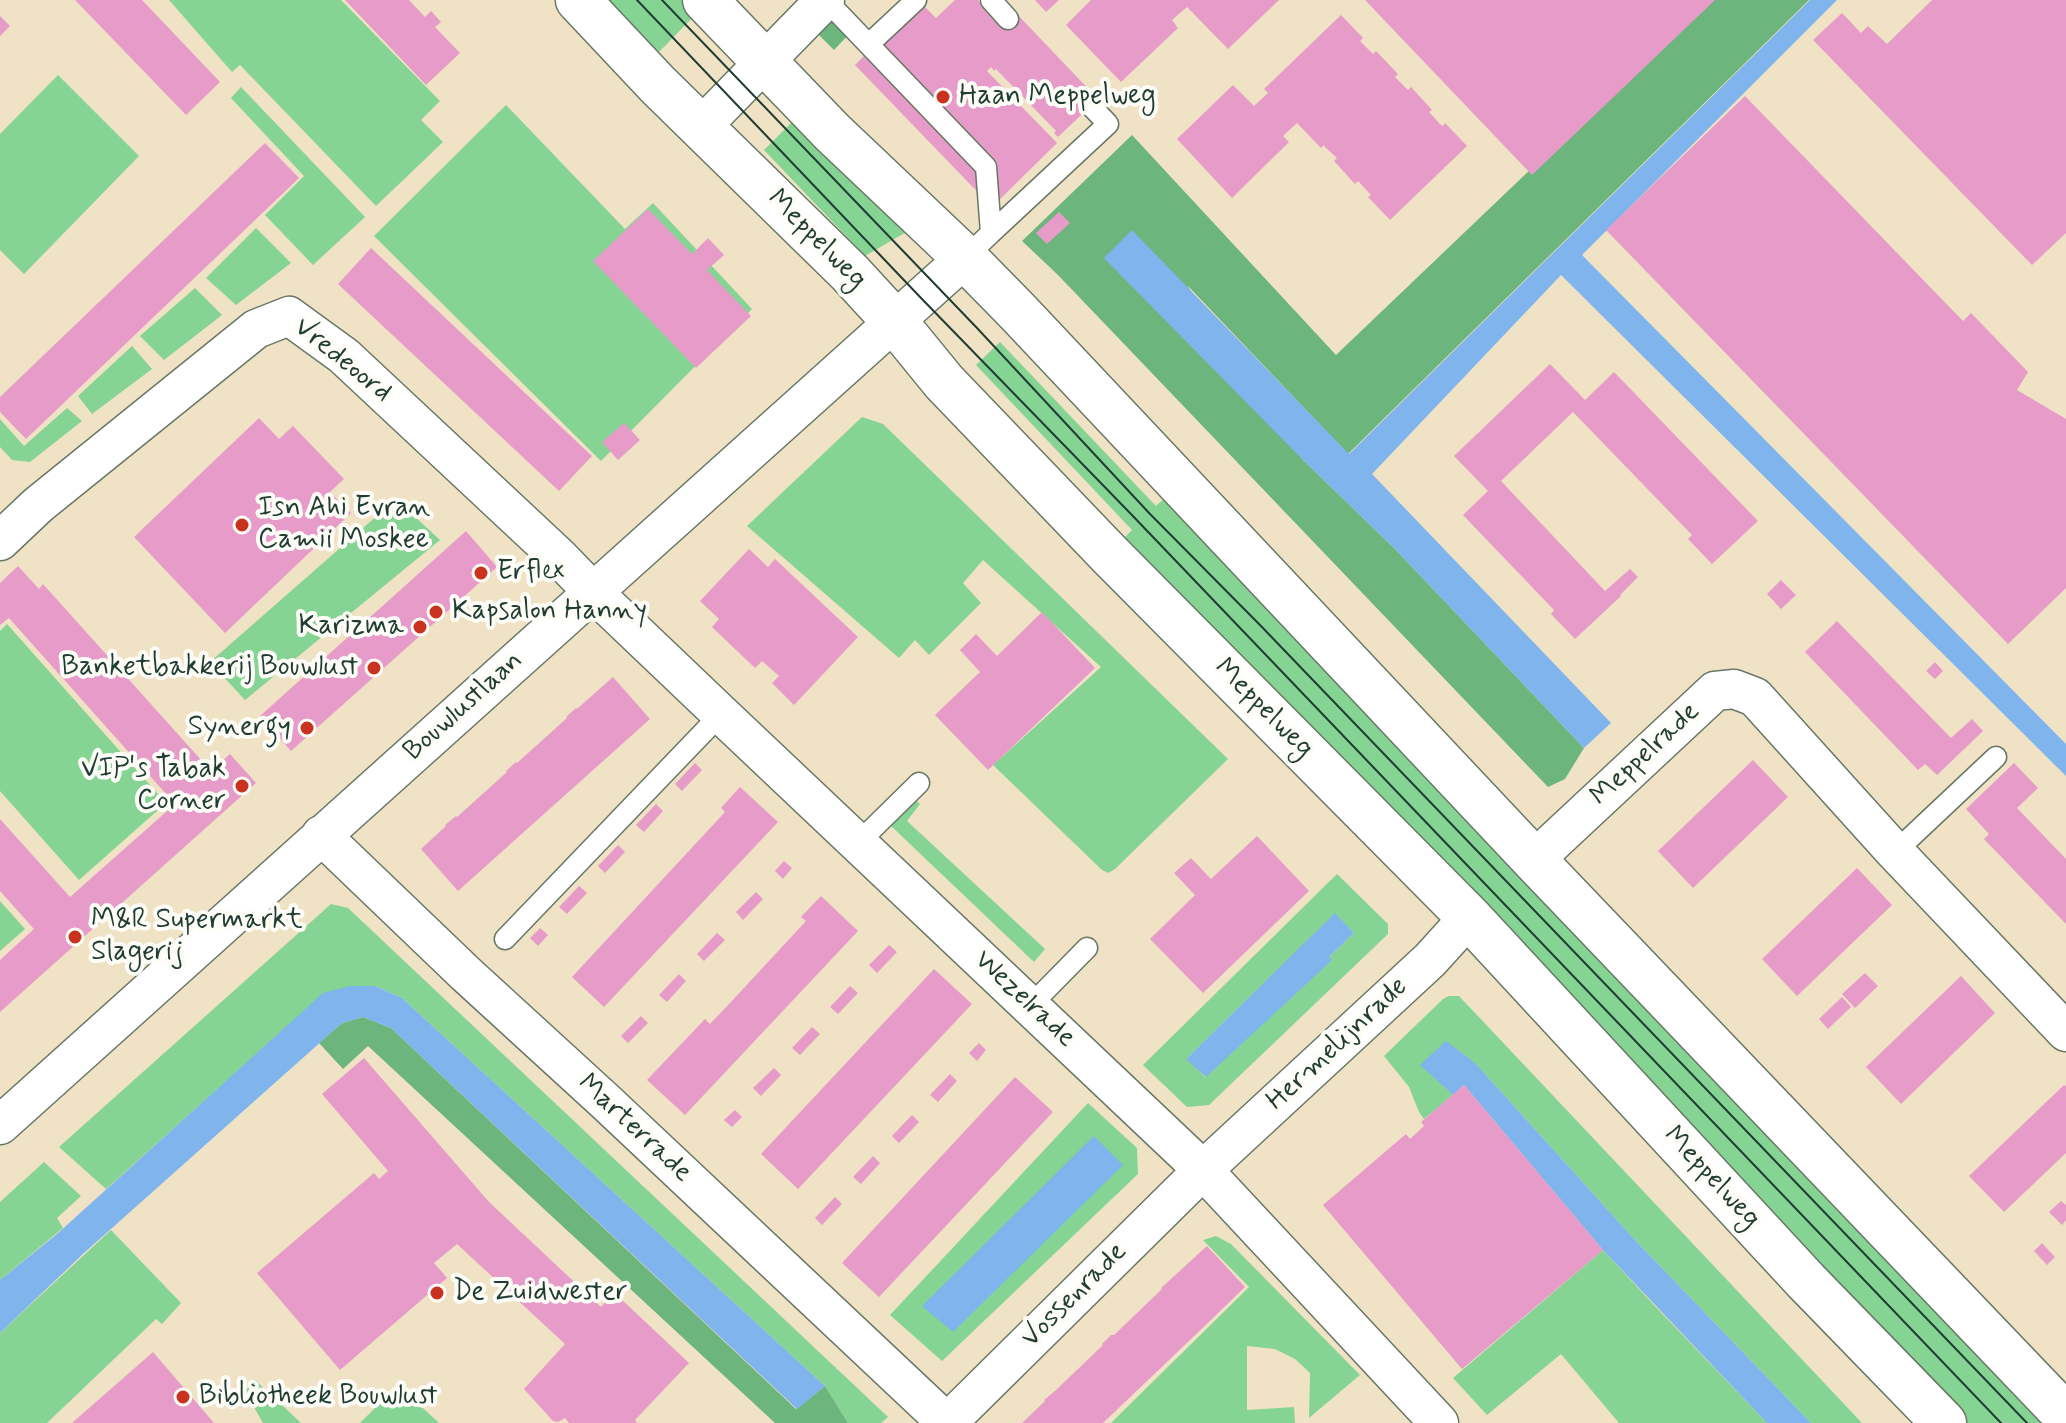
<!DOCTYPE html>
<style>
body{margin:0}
canvas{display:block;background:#f0e2c4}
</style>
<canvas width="2066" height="1423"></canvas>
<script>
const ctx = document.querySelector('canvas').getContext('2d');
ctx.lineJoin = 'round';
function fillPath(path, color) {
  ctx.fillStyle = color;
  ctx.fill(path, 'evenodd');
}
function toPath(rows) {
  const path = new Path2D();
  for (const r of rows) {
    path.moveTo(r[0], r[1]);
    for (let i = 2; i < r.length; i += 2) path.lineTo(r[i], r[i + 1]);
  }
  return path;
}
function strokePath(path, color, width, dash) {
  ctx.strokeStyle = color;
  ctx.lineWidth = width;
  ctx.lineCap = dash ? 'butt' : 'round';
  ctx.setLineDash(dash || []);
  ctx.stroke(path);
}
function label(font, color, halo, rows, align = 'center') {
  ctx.font = font + ' Mynerve,sans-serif';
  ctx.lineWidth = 8;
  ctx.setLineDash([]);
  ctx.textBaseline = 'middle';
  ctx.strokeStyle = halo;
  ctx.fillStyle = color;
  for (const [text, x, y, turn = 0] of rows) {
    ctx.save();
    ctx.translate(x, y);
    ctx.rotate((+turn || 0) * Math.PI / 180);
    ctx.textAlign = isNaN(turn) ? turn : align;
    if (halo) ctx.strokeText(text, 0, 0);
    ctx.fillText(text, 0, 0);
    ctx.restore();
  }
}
fillPath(toPath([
 [169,0,341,0,440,101,421,120,443,142,376,206,240,65,232,72],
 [609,0,687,0,698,12,659,52],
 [58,75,139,156,24,274,0,250,0,134],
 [241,87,365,217,313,265,265,215,304,176,231,98],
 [506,105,625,229,653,203,752,309,601,461,374,236],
 [798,116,908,231,865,256,764,150],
 [256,228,291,263,236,305,206,278],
 [195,288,222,315,164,360,140,336],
 [1000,342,1156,506,1168,495,2059,1423,1967,1423,1121,541,1132,530,976,365],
 [132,346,152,369,92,414,78,396],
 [67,408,82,421,30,462,12,460,0,447,0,419,24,446],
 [862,417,883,424,1228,759,1115,869,1108,873,1102,870,993,765,1101,667,983,560,963,583,981,603,929,655,915,640,899,658,747,526],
 [396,499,440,540,245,700,210,662],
 [7,624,166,803,79,880,0,791,0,631],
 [913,798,920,804,907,821,1045,949,1034,962,889,824],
 [1337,874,1388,924,1388,934,1209,1105,1187,1107,1143,1065],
 [1335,914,1354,933,1205,1077,1187,1058],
 [0,901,25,929,0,951],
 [331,904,348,908,888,1417,881,1423,848,1423,825,1386,402,998,375,986,323,994,106,1189,59,1147],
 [1449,996,1459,996,1862,1423,1811,1423,1634,1239,1476,1064,1421,1065,1453,1095,1424,1119,1419,1112,1409,1087,1384,1056,1443,999],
 [1088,1103,1137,1148,1138,1174,942,1361,890,1315],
 [44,1162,81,1196,57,1218,63,1228,0,1280,0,1202],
 [111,1230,181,1303,162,1324,156,1319,47,1423,0,1423,0,1333],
 [1216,1236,1231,1244,1360,1375,1309,1418,1310,1373,1295,1359,1275,1349,1247,1346,1247,1410,1294,1407,1295,1423,1111,1423,1249,1287,1203,1240],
 [1603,1250,1653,1304,1767,1423,1619,1423,1561,1354,1487,1415,1453,1378],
 [255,1380,301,1423,263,1423,245,1391],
 [398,1385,439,1423,360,1423]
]), '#85d493');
fillPath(toPath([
 [826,0,854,29,834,50,805,21],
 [1708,0,1809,0,1348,454,1187,285,1302,459,1395,549,1584,748,1565,779,1548,787,1058,275,1022,241,1132,135,1336,355],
 [363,1017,391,1028,796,1409,825,1386,848,1423,775,1423,368,1046,343,1069,319,1043,342,1023]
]), '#6cb67d');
fillPath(toPath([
 [1810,0,1837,0,1582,255,2066,744,2066,776,1561,275,1372,474,1611,723,1584,748,1395,549,1302,459,1104,258,1132,230,1349,454],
 [1335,913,1354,933,1329,957,1332,960,1206,1077,1186,1059],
 [350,986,375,986,402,998,825,1386,797,1409,391,1028,363,1017,342,1023,84,1253,0,1333,0,1280,57,1234,323,993],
 [1446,1041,1476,1064,1634,1239,1811,1423,1767,1423,1603,1250,1464,1085,1453,1095,1420,1065],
 [1094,1136,1123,1165,953,1332,922,1306]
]), '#7fb4ed');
fillPath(toPath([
 [75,0,142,0,220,82,186,115],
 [345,0,409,0,425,17,431,11,441,22,435,27,460,53,426,85],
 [955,0,978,0,1002,25,1015,12,1098,99,1058,137,1054,133,1056,131,996,69,994,71,991,67,987,71,1057,143,992,207,855,65,919,1,936,18],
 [1035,0,1059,0,1046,12],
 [1091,0,1279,0,1228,49,1187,7,1172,20,1178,28,1121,82,1066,25],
 [1365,0,1715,0,1532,175],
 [1932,0,2066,0,2066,233,2032,265,1813,40,1842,13,1861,33,1868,26,1887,44],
 [1341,15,1363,38,1360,41,1373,54,1376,51,1398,74,1395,77,1408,90,1411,87,1432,110,1429,112,1440,124,1443,126,1445,123,1467,146,1390,220,1368,197,1371,195,1358,181,1355,184,1334,161,1337,158,1325,147,1324,145,1321,148,1297,123,1283,136,1289,142,1232,198,1177,139,1233,85,1254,106,1268,93,1264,89],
 [0,16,10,26,0,36],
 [1745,96,1963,321,1971,313,2028,372,2017,390,2066,419,2066,588,2008,644,1606,230],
 [265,143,299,178,26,439,0,412,0,397],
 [648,209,692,254,708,238,724,255,707,270,751,316,696,368,593,261],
 [1059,212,1070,223,1047,244,1036,233],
 [371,248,592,456,559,491,338,284],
 [1550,364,1585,400,1614,372,1758,521,1712,564,1688,539,1692,535,1573,412,1501,481,1605,591,1630,569,1638,577,1620,595,1621,596,1575,639,1551,614,1554,610,1463,515,1488,491,1454,456],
 [259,418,279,439,293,426,344,479,330,492,351,513,225,633,134,537],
 [624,423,640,440,618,460,602,442],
 [466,531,497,567,291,751,260,716],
 [749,549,768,567,775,559,858,637,794,705,772,683,779,676,762,661,755,668,712,627,719,619,700,601],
 [18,566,39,589,43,584,211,771,230,754,256,783,0,1012,0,960,34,929,0,891,0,819,70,897,175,804,9,618,0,625,0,583],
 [1781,580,1796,595,1781,609,1767,594],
 [1042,612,1095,668,988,770,935,715,980,672,960,650,976,634,997,656],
 [1837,621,1951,738,1972,719,1983,731,1937,775,1925,764,1918,770,1805,652],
 [1935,662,1943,671,1935,679,1926,671],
 [613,677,650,719,458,891,421,849,446,826,445,825,456,816,457,817,507,772,506,771,516,762,517,763,567,718,566,717,576,708,577,709],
 [1753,760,1788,797,1693,888,1658,851],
 [695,763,702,770,682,791,675,784],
 [2014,763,2038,788,2017,808,2066,859,2066,924,1984,839,1989,834,1966,809],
 [740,787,778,822,604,1007,572,977,725,812,721,808],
 [656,804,663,811,644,832,636,825],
 [1257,836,1309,891,1203,993,1150,939,1195,895,1174,873,1191,858,1211,879],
 [618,845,625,852,605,873,598,866],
 [784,861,792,868,783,879,775,871],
 [1857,868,1892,905,1797,996,1762,959],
 [579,886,587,893,567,914,559,907],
 [756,892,763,899,743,920,736,912],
 [821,896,858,931,685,1115,647,1080,705,1019,710,1024,730,1003,806,921,801,917],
 [540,928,548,935,538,946,530,938],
 [717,933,725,940,704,961,697,954],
 [889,945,897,952,877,973,869,965],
 [934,969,972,1004,798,1189,761,1154],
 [1865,973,1878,986,1855,1008,1842,994],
 [679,974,686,981,667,1002,659,995],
 [1961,976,1995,1013,1901,1104,1866,1067],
 [850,986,858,993,838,1014,830,1007],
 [1842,997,1851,1007,1828,1029,1819,1019],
 [641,1016,648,1023,628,1043,621,1036],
 [812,1027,820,1034,800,1055,792,1048],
 [979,1043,986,1050,977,1061,969,1053],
 [364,1058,489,1202,601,1307,606,1301,602,1297,607,1292,611,1296,619,1297,689,1363,635,1420,637,1423,569,1423,565,1418,558,1422,553,1421,524,1389,565,1344,457,1244,434,1263,447,1278,340,1370,257,1273,374,1173,379,1179,388,1171,322,1094],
 [774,1068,781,1075,761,1096,753,1088],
 [950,1074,957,1081,938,1102,930,1095],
 [1015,1077,1053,1112,879,1297,842,1263],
 [1464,1085,1603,1250,1462,1369,1323,1205,1406,1134,1410,1139,1424,1126,1421,1122],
 [2064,1085,2066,1086,2066,1153,2004,1212,1969,1176],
 [735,1110,742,1117,732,1127,724,1120],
 [912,1115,919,1122,899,1143,892,1136],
 [873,1156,880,1163,861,1184,853,1177],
 [835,1197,842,1204,822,1225,815,1218],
 [2061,1201,2066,1205,2066,1220,2062,1225,2049,1212],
 [2042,1243,2055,1257,2047,1265,2034,1251],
 [1207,1246,1245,1287,1212,1319,1103,1423,1022,1423,1045,1401,1044,1400,1055,1391,1103,1345,1102,1344,1111,1335,1114,1335,1162,1289,1161,1288],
 [153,1352,214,1423,72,1423]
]), '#e69bc9');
const lane = toPath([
 [826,0,986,167,991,233,965,258],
 [991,0,1008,19],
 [869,44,916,0],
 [991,233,1108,124,1091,106],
 [858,843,919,783],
 [1895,852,1996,757],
 [505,939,721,714],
 [1030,1006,1087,948]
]);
const street = toPath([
 [701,127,825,0],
 [0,541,38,505,256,329,289,316,344,356,560,558,593,592,721,714,1203,1170,1439,1423],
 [321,835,465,973,606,1102,947,1423],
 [1534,860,1715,691,1734,689,1755,697,1895,852,2066,1032],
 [0,1125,965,258],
 [947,1423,1203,1170,1430,960,1469,917]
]);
const secondary = toPath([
 [578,0,658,85,850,273,895,322,944,382,1109,554,1469,917,1806,1281,1944,1423],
 [705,0,832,132,965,258,1018,312,1534,860,2066,1416]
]);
strokePath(lane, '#687766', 23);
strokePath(street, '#687766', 41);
strokePath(secondary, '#687766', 47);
strokePath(lane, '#fff', 20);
strokePath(street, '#fff', 38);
strokePath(secondary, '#fff', 44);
strokePath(toPath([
 [637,0,921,298,1130,513,2001,1423],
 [662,0,977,328,1150,514,1260,625,2027,1423]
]), '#1f3d34', 2);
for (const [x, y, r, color] of [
 [943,97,8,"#c8321e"],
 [242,525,8,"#c8321e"],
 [481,573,8,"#c8321e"],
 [436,612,8,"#c8321e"],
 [420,627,8,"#c8321e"],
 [374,668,8,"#c8321e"],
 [307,728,8,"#c8321e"],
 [242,786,8,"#c8321e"],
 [75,937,8,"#c8321e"],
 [437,1293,8,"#c8321e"],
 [183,1397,8,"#c8321e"]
]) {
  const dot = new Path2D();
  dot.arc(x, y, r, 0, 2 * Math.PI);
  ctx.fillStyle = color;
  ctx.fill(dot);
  strokePath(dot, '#fdfcf7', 3);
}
label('28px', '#1f3d34', '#fdfcf7', [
 ["Haan Meppelweg",959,97],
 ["Isn Ahi Evran",258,509],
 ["Camii Moskee",258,541],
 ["Erflex",497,573],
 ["Kapsalon Hanny",452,612],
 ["Karizma",404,627,"right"],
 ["Banketbakkerij Bouwlust",358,668,"right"],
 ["Synergy",291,728,"right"],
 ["VIP's Tabak",226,770,"right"],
 ["Corner",226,802,"right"],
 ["M&R Supermarkt",91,921],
 ["Slagerij",91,953],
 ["De Zuidwester",453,1293],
 ["Bibliotheek Bouwlust",199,1397]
], 'left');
label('28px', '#1f3d34', '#fdfcf7', [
 ["Meppelweg",816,240,45],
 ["Vredeoord",342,361,39],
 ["Bouwlustlaan",464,707,-42],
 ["Meppelweg",1263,709,45],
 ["Meppelrade",1646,755,-43],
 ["Wezelrade",1024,1000,43],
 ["Hermelijnrade",1338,1045,-43],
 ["Marterrade",634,1129,43],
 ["Meppelweg",1711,1178,47],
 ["Vossenrade",1075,1296,-45]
]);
</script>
